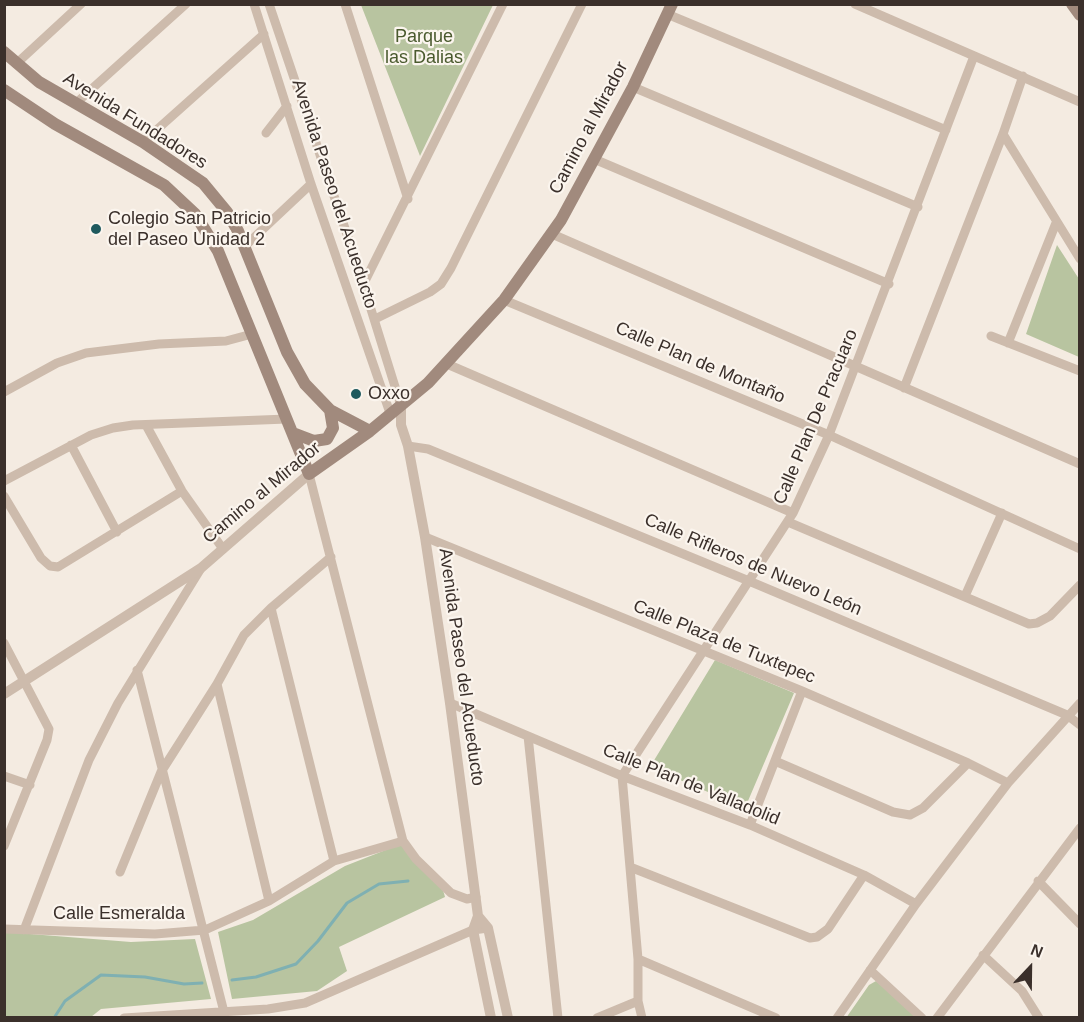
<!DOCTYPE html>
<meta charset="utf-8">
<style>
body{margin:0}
#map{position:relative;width:1084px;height:1022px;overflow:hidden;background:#f4ebe1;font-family:Helvetica,sans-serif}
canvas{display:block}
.frame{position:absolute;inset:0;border:6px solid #3b302b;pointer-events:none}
.north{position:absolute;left:1000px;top:938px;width:60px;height:60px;-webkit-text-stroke:4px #fbf5ee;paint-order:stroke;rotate:22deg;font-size:16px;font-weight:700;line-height:24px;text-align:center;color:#3b302b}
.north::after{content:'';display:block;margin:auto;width:21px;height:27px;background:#3b302b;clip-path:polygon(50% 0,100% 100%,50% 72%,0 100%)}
</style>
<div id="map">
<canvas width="1084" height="1022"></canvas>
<div class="frame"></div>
<div class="north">N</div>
</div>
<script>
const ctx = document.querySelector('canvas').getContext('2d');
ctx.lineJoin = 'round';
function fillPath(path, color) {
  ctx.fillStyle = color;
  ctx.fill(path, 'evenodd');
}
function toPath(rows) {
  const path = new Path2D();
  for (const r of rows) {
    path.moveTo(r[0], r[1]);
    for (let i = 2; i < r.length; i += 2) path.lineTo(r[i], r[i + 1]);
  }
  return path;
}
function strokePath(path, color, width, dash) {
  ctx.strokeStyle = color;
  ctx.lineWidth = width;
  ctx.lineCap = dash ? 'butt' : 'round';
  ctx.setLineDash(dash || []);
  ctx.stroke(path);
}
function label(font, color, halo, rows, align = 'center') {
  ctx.font = font + ' Helvetica,sans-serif';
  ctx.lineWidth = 4.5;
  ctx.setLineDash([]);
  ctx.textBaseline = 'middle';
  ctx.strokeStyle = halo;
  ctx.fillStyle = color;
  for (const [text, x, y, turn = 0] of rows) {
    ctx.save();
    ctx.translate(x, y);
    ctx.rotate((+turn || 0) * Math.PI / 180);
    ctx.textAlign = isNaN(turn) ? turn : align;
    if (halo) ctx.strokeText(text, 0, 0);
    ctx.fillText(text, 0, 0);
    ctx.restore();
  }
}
fillPath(toPath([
 [361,5,493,5,420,156],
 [1057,245,1079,279,1079,357,1026,334],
 [715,660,794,693,745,808,650,767],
 [406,842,441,883,445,897,339,947,347,971,317,991,232,999,218,932,253,920,345,866],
 [5,932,131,942,195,939,211,999,101,1009,91,1017,5,1018],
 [876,981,919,1018,846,1018,869,985]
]), '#b8c4a0');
strokePath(toPath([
 [232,980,256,977,296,964,318,941,347,903,379,884,408,881],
 [54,1018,65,1001,101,975,145,977,184,984,202,983]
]), '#7fb0b2', 3);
strokePath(toPath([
 [254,4,311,184,390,413],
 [269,4,356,261,401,406],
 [345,4,408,199],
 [855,4,1080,102],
 [667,14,946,130],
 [16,64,81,4],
 [633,87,918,207],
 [75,104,186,4],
 [266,133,287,106],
 [1003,134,1080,259],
 [143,142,264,34],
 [594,159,889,284],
 [552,234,1080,464],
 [245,246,311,184],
 [363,285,503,4],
 [504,300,829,435,1080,549],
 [375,319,430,292,441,284,451,268,582,4],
 [991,336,1080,371],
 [1008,343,1056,223],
 [447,364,793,513],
 [904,388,1003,134,1023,76],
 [4,392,57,363,86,353,159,344,226,341,252,334],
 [146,425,182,491,223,549],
 [71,445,117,532],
 [408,446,428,449,749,581,1067,715,1080,725],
 [309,474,403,841],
 [4,481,91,435,113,428,133,425,287,419],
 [4,496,41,558,50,566,58,567,182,491],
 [788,522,1029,624,1037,623,1050,616,1080,585],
 [425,537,802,691,968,763,1008,783],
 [965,596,1002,513],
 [271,608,334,861],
 [4,643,49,729,47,740,4,846],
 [137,670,224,1012],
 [217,684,269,901],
 [450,703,622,776,750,825,864,875,916,904],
 [528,736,558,1018],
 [775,761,893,812,910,815,923,808,968,763],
 [4,776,30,785],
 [750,825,802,691],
 [630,867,810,938,817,937,828,929,864,875],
 [120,872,161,772,217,684,244,635,271,608,331,557],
 [1038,881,1080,924],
 [4,929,155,934,205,930,269,901,334,861,403,841,416,859,451,893,467,899,476,897],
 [24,930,89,760,118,703,200,570],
 [983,955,1022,991,1039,1018],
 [638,959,776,1018],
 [870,970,922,1018],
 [124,1018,268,1009,305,1003,473,930,488,928],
 [597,1018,638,1001],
 [642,1018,638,1001,638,959,622,776,793,513,829,435,974,56],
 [837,1018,916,904,1008,783,1080,703],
 [937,1018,1080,828]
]), '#cdbbac', 9);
strokePath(toPath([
 [401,406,401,425,408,446,425,537,450,703,478,916,473,930,491,1018],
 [4,694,201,568,309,474],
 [478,916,488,928,508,1018]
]), '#cdbbac', 10);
strokePath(toPath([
 [1072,4,1080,15],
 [4,52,39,82,143,142,203,183,227,212,238,231,287,352,305,384,330,410,370,431],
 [4,90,55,124,164,185,195,214,218,251,309,474,370,431,428,383,504,300,561,220,633,87,672,4],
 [293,433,314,441,327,439,333,428,330,410]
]), '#a18a7d', 12);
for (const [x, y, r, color] of [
 [96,229,6,"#1f5a5e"],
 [356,394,6,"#1f5a5e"]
]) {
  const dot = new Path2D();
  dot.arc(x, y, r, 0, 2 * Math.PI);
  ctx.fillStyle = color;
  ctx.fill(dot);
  strokePath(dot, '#fbf5ee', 2);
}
label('18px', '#4a5a2e', '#fbf5ee', [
 ["Parque",424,37],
 ["las Dalias",424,58]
]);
label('18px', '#3b302b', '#fbf5ee', [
 ["Avenida Fundadores",135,121,32],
 ["Camino al Mirador",589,128,-62],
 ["Avenida Paseo del Acueducto",334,194,72],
 ["Calle Plan de Montaño",700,363,23],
 ["Calle Plan De Pracuaro",816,417,-67],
 ["Camino al Mirador",262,493,-40],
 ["Calle Rifleros de Nuevo León",753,565,23],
 ["Calle Plaza de Tuxtepec",724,642,22],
 ["Avenida Paseo del Acueducto",461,667,82],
 ["Calle Plan de Valladolid",691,785,22],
 ["Calle Esmeralda",119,914]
]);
label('18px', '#3b302b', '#fbf5ee', [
 ["Colegio San Patricio",108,219],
 ["del Paseo Unidad 2",108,240],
 ["Oxxo",368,394]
], 'left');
</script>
